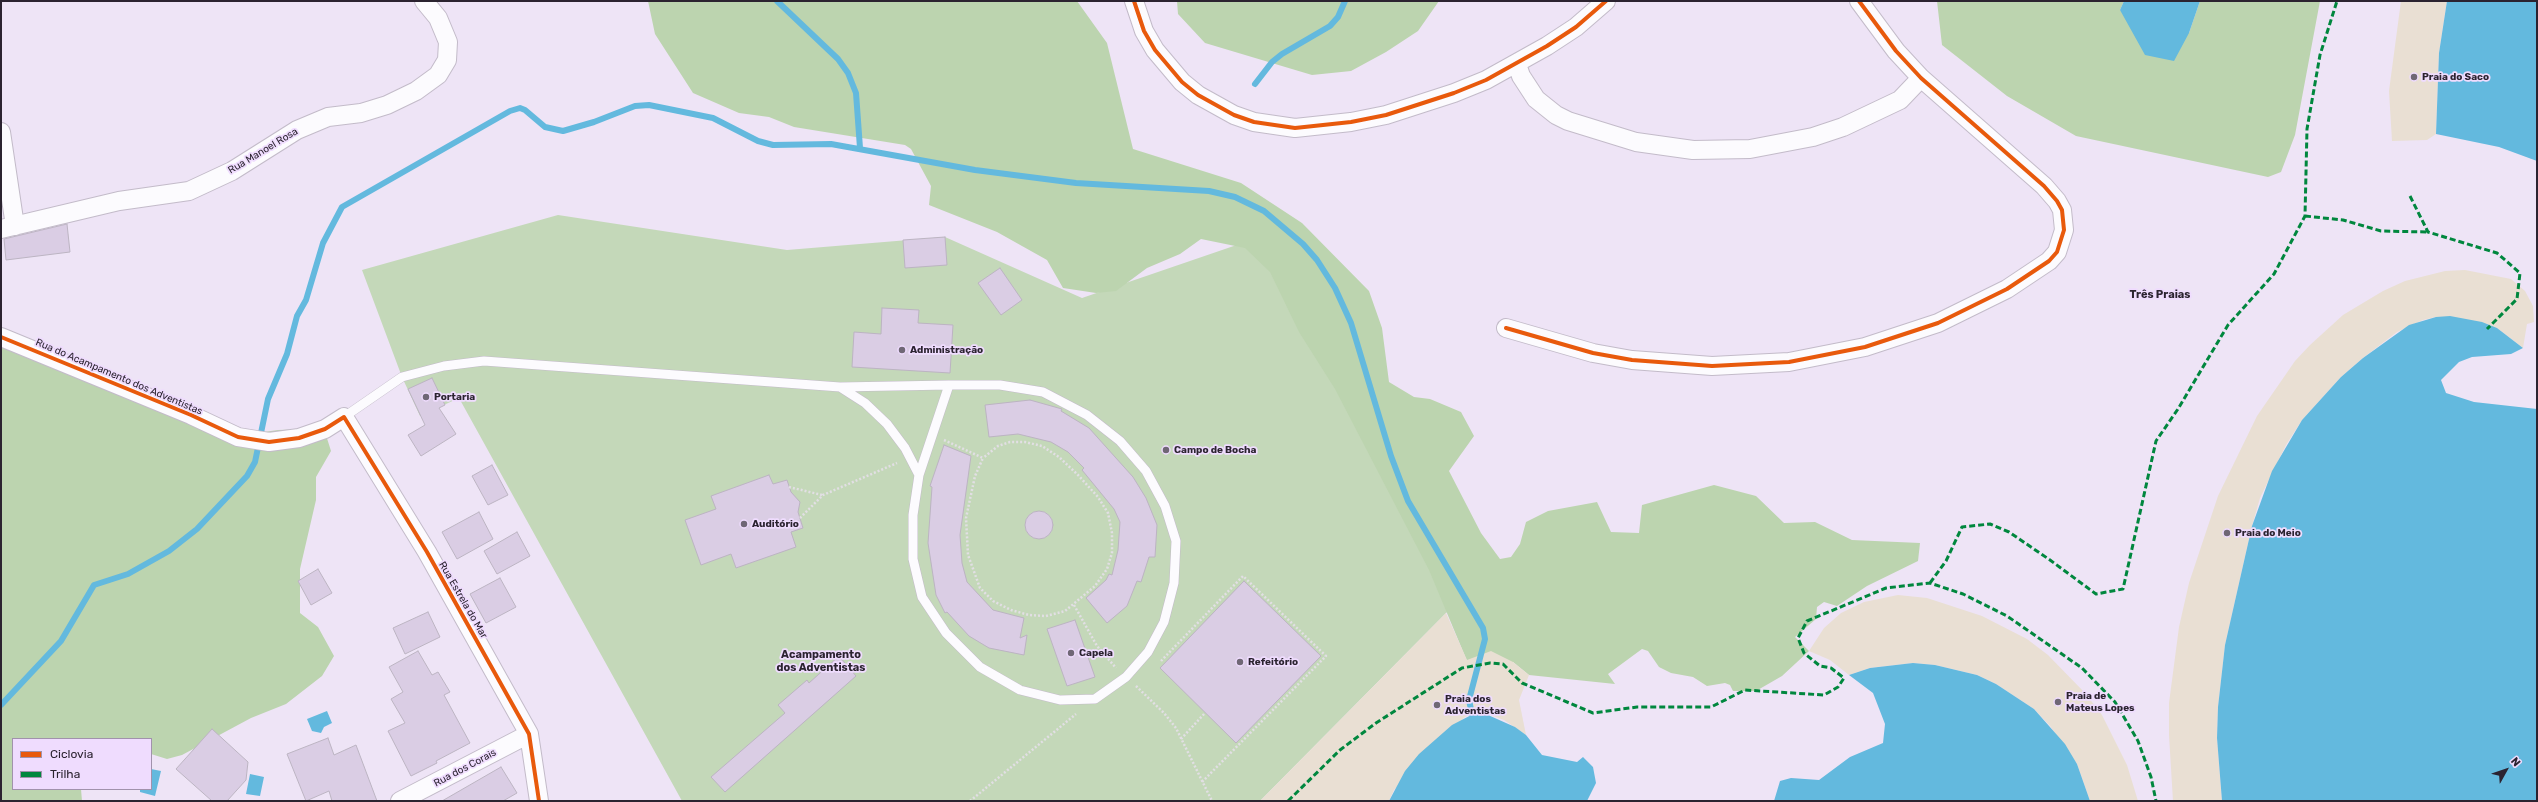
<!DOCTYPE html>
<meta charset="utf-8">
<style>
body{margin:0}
#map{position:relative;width:2538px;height:802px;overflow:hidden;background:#eee4f6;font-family:Rubik,sans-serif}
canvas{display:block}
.frame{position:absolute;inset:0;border:2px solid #2b2330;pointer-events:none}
.legend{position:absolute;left:12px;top:738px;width:140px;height:52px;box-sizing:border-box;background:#efdcfe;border:1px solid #a192ac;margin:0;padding:5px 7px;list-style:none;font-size:12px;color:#2b2330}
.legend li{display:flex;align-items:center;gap:8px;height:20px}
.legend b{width:20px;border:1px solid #a192ac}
.north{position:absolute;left:2486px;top:750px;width:40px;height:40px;-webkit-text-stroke:3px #efdcfe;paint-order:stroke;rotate:50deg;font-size:11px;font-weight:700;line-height:16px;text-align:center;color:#2b2330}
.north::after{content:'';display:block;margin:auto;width:14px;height:18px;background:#2b2330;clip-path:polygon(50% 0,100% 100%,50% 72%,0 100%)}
</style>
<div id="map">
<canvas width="2538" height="802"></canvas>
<div class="frame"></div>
<ul class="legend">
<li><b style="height:5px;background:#e8590c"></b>Ciclovia</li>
<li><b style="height:5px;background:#00873e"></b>Trilha</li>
</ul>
<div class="north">N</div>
</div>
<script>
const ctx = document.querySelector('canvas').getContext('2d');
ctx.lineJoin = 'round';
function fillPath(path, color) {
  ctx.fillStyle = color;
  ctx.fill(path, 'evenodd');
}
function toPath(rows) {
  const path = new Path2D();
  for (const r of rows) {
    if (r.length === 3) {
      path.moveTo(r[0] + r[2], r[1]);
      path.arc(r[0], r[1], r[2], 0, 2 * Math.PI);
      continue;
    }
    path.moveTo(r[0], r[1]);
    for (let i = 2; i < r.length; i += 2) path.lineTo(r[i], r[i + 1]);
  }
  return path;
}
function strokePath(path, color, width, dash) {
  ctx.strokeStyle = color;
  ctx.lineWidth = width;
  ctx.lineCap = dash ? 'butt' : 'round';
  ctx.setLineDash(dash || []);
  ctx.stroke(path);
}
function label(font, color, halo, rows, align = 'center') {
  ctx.font = font + ' Rubik,sans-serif';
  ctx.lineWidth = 3.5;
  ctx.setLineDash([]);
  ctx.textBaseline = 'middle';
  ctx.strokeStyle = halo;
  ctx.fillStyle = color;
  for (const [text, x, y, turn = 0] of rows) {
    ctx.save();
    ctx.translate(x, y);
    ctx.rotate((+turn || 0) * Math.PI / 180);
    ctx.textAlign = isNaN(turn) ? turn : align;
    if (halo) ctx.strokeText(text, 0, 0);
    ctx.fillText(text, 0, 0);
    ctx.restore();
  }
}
fillPath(toPath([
 [558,215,787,250,945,237,1082,298,1260,237,1452,607,1260,801,682,801,459,398,420,416,402,377,362,270]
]), '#c4d8b9');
fillPath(toPath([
 [648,1,1077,1,1107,43,1133,149,1241,183,1302,223,1369,291,1382,328,1389,382,1414,397,1430,399,1461,412,1474,436,1449,471,1481,533,1500,559,1511,557,1520,544,1526,522,1548,511,1597,502,1611,532,1639,533,1642,505,1714,485,1756,496,1784,523,1815,522,1852,540,1920,543,1918,561,1867,586,1837,606,1824,602,1817,607,1816,619,1795,637,1809,651,1782,676,1756,691,1733,691,1730,685,1725,683,1707,686,1693,677,1671,673,1659,667,1648,651,1642,649,1608,674,1615,684,1529,675,1513,662,1467,661,1429,570,1335,389,1299,332,1270,272,1245,248,1201,239,1180,254,1147,268,1116,291,1096,293,1063,288,1047,260,997,232,929,205,931,186,911,149,905,145,794,127,769,117,739,113,693,93,655,34],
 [1177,1,1439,1,1418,31,1386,52,1351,71,1312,75,1205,43,1178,14],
 [1937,1,2124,1,2120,10,2189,33,2200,1,2320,1,2295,135,2281,172,2268,177,2076,136,2007,96,1942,45],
 [1,339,228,437,278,430,309,429,325,432,331,451,316,477,316,500,300,569,300,613,318,627,334,656,322,676,286,704,251,718,182,755,167,759,151,754,151,739,13,739,13,789,81,789,82,801,1,801]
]), '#bcd4af');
fillPath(toPath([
 [2401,1,2447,1,2439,53,2436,134,2427,140,2392,141,2389,91],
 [2465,270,2511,279,2525,291,2533,306,2534,322,2527,324,2523,348,2497,328,2436,317,2423,320,2397,332,2363,358,2341,377,2302,420,2286,445,2260,498,2252,526,2225,645,2218,707,2217,738,2222,801,2173,801,2169,735,2169,703,2179,627,2189,583,2218,496,2257,416,2295,361,2310,345,2343,315,2383,291,2405,281,2445,271],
 [1898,595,1927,598,1982,616,2027,639,2048,655,2085,693,2102,715,2127,765,2138,801,2090,801,2077,764,2050,726,2034,709,1996,684,1977,675,1935,665,1913,663,1870,668,1849,675,1830,660,1809,651,1824,628,1841,613,1864,602],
 [1446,613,1467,660,1491,651,1513,662,1529,675,1519,700,1526,735,1504,720,1479,711,1465,717,1394,790,1389,801,1260,801]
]), '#e9dfd3');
fillPath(toPath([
 [2124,1,2200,1,2189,33,2174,61,2145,55,2120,10],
 [2447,1,2537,1,2537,161,2499,147,2436,134,2439,53],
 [2450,316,2482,322,2497,328,2523,348,2511,354,2472,357,2459,362,2441,380,2446,393,2474,402,2537,409,2537,801,2222,801,2217,738,2218,707,2225,645,2252,526,2272,471,2302,420,2341,377,2363,358,2409,325,2436,317],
 [1913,663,1935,665,1977,675,1996,684,2034,709,2065,744,2077,764,2090,801,1774,801,1780,781,1791,778,1819,780,1850,757,1883,743,1885,724,1873,693,1849,675,1870,668],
 [327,711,332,723,324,727,321,733,312,731,307,719],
 [1479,711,1515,727,1526,735,1542,755,1577,762,1583,757,1593,767,1596,783,1587,801,1389,801,1405,771,1419,754,1452,725],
 [151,769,161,771,155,796,140,792,140,789,151,789],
 [250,774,264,777,260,796,246,794]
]), '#63b9de');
strokePath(toPath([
 [777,1,838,59,848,73,856,93,860,148],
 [1255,84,1272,62,1282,54,1330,26,1338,17,1345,1],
 [1,705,61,641,94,585,128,574,169,551,197,529,247,476,255,462,268,399,287,354,297,316,306,300,323,243,342,207,510,111,520,108,525,110,545,127,563,131,594,122,635,106,649,105,713,118,758,141,773,145,831,144,975,170,1076,183,1209,191,1235,197,1264,211,1303,244,1317,260,1335,288,1351,323,1391,456,1408,501,1483,628,1485,639,1469,700,1472,714]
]), '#63b9de', 6);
const building = toPath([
 [67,224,70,252,6,260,4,239,67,224],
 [945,237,947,265,905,268,903,240,945,237],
 [1000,268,1022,300,1001,315,978,283,1000,268],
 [882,308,919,310,918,323,953,325,950,373,852,367,854,332,881,334,882,308],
 [432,378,445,405,439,408,456,434,421,456,408,435,425,425,408,389,432,378],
 [1030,400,1062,409,1061,411,1089,428,1133,477,1146,498,1157,525,1155,557,1149,557,1141,582,1137,581,1127,606,1107,623,1086,598,1106,580,1109,574,1112,575,1118,550,1120,522,1114,509,1082,470,1084,468,1068,452,1051,442,1018,434,989,437,985,405,1030,400],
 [944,445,971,456,960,535,962,563,967,582,993,610,1024,618,1020,638,1027,635,1024,655,989,648,969,636,947,612,945,613,936,595,928,543,932,487,930,486,944,445],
 [492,465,508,495,488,505,472,476,492,465],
 [769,475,773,484,787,480,791,492,800,502,798,512,803,528,791,532,796,547,736,568,731,554,701,565,685,520,716,509,711,496,769,475],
 [1039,525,14],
 [479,512,493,539,457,559,442,532,479,512],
 [517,532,530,556,497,574,484,551,517,532],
 [318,569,332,593,311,605,298,581,318,569],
 [500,578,516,607,486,623,470,594,500,578],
 [1244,581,1321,656,1236,743,1160,668,1244,581],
 [428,612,440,637,405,654,393,628,428,612],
 [1075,620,1095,677,1067,686,1047,629,1075,620],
 [418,651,432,675,438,672,450,692,444,695,470,743,436,761,437,763,411,776,388,731,405,723,391,699,403,692,389,667,418,651],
 [839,656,856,676,725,792,711,777,785,713,778,705,807,680,809,683,839,656],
 [212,729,248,762,246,780,227,801,212,801,176,769,212,729],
 [328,738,334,755,356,745,377,801,332,801,329,791,306,801,287,754,328,738],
 [501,767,517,793,503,801,442,801,501,767]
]);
fillPath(building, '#dacde4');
strokePath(building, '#bcb4c2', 1);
const service = toPath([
 [840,387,865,403,887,424,905,448,919,475],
 [344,417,402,377,444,366,484,361,840,387,949,385,1000,385,1043,392,1087,415,1120,441,1146,471,1165,506,1176,541,1174,583,1164,622,1148,652,1126,677,1095,699,1060,700,1020,690,980,667,946,633,922,597,913,559,913,515,919,475,949,385]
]);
const minor = toPath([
 [1134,1,1144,31,1155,50,1182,82,1198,95,1234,115,1254,122,1295,128,1351,122,1386,115,1454,93,1486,80,1547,46,1576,27,1606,1],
 [1517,64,1521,76,1536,99,1556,115,1568,121,1636,142,1693,150,1750,149,1813,137,1843,127,1900,100,1921,78],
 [1,132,15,226],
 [1,229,119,201,189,191,232,171,297,130,328,117,361,113,387,105,416,91,438,75,447,60,448,42,438,18,424,1],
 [1506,328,1593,353,1632,360,1712,366,1789,362,1865,347,1938,323,2007,289,2049,261,2057,252,2064,230,2062,210,2057,201,2044,186,1921,78,1896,51,1859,1],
 [1,337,191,415,238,437,269,442,299,438,325,429,344,417,427,552,529,734,539,801],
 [400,801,529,734]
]);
strokePath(service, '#c3bbc9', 10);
strokePath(minor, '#c3bbc9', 20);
strokePath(toPath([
 [944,440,983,458,975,476,966,518,968,555,980,588,993,601,1011,610,1029,615,1046,616,1065,611,1095,586,1107,569,1112,553,1112,533,1108,513,1098,497,1078,475,1059,457,1042,446,1025,442,1010,442,998,446,983,458],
 [789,487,822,495],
 [800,518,823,495,897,463],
 [1074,605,1097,646,1116,668],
 [1161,661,1243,576,1326,656,1202,782],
 [1136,686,1164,713,1176,728,1212,801],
 [1181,739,1205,713],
 [970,801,1076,714]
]), '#e2dfe4', 2.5, [2, 2]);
strokePath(service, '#fcfbfe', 9);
strokePath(minor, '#fcfbfe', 18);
strokePath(toPath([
 [2410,196,2428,232,2497,253,2520,273,2517,299,2487,329],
 [2305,216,2343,220,2381,231,2428,232],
 [1930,583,1946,561,1962,527,1990,524,2009,532,2050,560,2096,594,2123,589,2156,441,2178,409,2228,325,2274,274,2305,216,2307,129,2320,55,2337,1],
 [1288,801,1340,750,1376,723,1462,668,1490,663,1503,664,1522,683,1593,713,1637,707,1711,707,1745,690,1824,695,1838,687,1844,678,1831,668,1820,666,1804,653,1798,638,1807,621,1886,588,1930,583,1963,594,2007,616,2082,668,2115,702,2138,741,2151,777,2156,801]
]), '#00873e', 3, [6, 3]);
strokePath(toPath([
 [1134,1,1144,31,1155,50,1182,82,1198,95,1234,115,1254,122,1295,128,1351,122,1386,115,1454,93,1486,80,1547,46,1576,27,1606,1],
 [1506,328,1593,353,1632,360,1712,366,1789,362,1865,347,1938,323,2007,289,2049,261,2057,252,2064,230,2062,210,2057,201,2044,186,1921,78,1896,51,1859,1],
 [1,337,191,415,238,437,269,442,299,438,325,429,344,417,427,552,529,734,539,801]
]), '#e8590c', 4);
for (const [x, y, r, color] of [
 [2414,77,4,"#6f6775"],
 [902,350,4,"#6f6775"],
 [426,397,4,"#6f6775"],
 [1166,450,4,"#6f6775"],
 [744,524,4,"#6f6775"],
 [2227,533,4,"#6f6775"],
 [1071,653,4,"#6f6775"],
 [1240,662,4,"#6f6775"],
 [2058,702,4,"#6f6775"],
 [1437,705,4,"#6f6775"]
]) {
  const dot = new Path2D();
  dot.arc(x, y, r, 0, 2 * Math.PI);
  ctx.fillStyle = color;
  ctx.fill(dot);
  strokePath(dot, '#efdcfe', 1.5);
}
label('bold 10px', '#2b2330', '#efdcfe', [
 ["Praia do Saco",2422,77],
 ["Administração",910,350],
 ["Portaria",434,397],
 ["Campo de Bocha",1174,450],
 ["Auditório",752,524],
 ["Praia do Meio",2235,533],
 ["Capela",1079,653],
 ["Refeitório",1248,662],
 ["Praia de",2066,696],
 ["Mateus Lopes",2066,708],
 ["Praia dos",1445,699],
 ["Adventistas",1445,711]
], 'left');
label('10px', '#2b2330', '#efdcfe', [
 ["Rua Manoel Rosa",263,151,-31],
 ["Rua do Acampamento dos Adventistas",119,377,23],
 ["Rua Estrela do Mar",463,600,60],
 ["Rua dos Corais",465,768,-28]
]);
label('bold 11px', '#2b2330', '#efdcfe', [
 ["Três Praias",2160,295],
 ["Acampamento",821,655],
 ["dos Adventistas",821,668]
]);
</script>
